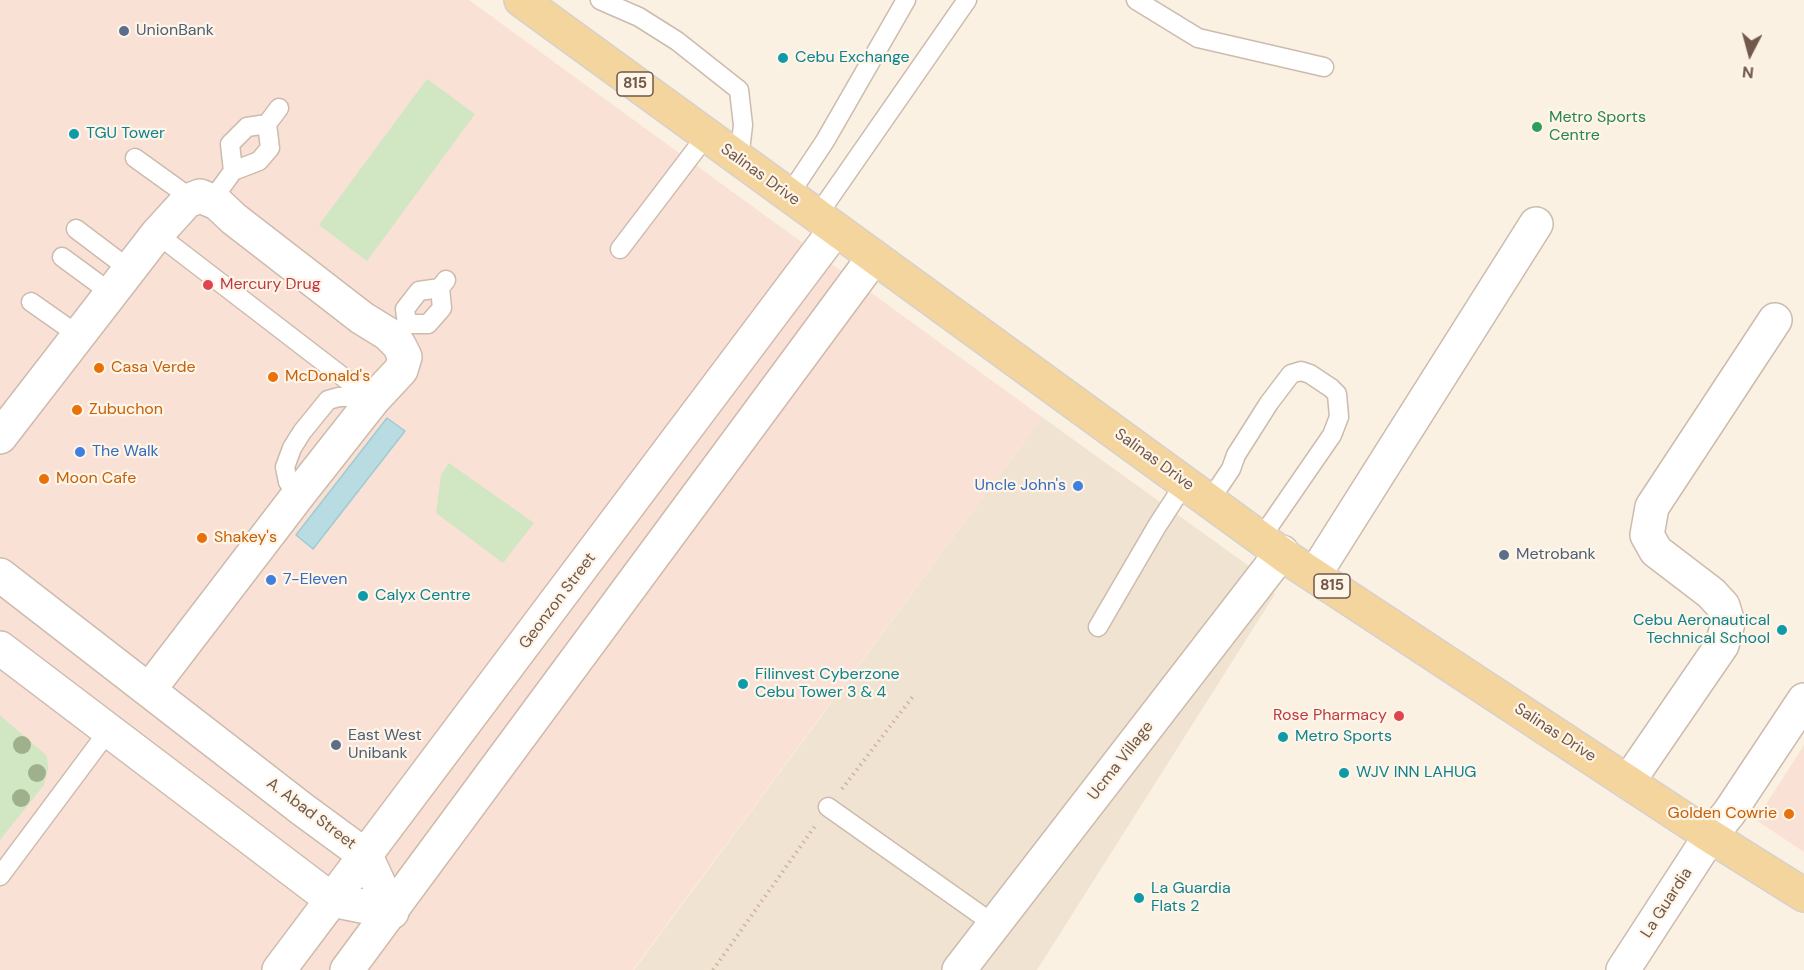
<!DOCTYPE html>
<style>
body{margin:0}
#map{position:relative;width:1804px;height:970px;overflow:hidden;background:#faf1e2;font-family:"DM Sans",sans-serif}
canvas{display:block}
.north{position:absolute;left:1720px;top:24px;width:60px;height:60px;-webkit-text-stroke:4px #fef5e8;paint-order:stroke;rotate:186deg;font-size:16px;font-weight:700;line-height:24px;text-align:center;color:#70584a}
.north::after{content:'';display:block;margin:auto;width:21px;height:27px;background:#70584a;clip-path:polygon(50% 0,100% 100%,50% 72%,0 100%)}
</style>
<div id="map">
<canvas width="1804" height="970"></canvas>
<div class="north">N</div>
</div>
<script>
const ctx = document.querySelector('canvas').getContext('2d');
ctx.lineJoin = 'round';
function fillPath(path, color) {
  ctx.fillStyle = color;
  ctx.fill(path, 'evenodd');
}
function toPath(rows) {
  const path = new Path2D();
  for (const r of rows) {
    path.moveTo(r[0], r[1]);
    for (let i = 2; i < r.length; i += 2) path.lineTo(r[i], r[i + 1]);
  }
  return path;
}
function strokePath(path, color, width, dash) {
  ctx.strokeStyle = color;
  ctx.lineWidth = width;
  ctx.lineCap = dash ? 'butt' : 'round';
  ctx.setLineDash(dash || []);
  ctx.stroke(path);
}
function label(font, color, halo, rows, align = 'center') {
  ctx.font = font + ' "DM Sans",sans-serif';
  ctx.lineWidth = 4.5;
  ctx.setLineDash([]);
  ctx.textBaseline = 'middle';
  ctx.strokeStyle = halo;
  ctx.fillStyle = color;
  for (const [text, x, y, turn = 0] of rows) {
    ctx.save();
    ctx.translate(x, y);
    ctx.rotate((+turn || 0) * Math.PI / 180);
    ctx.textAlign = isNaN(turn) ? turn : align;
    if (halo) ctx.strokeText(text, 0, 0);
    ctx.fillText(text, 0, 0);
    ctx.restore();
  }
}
fillPath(toPath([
 [1042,417,1253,569,1275,594,1037,970,634,970]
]), '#f1e3d1');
fillPath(toPath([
 [0,0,469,0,1042,417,633,970,0,970],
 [1804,745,1804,852,1756,820]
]), '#fae1d6');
fillPath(toPath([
 [427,79,475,114,367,261,319,225],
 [449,463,534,523,503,563,436,513,441,475],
 [0,715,47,756,48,769,44,785,0,840]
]), '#d1e6c2');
const water = toPath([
 [387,418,405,431,313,549,296,535,387,418]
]);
fillPath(water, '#b8dce2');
strokePath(water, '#9fcbd3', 1.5);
const lane = toPath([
 [600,0,639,17,677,41,739,90,743,125,739,160],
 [1136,0,1198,38,1324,67],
 [135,158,192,199],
 [233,171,230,144,247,127,267,124],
 [789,195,825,141,906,0],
 [212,200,233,171,259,161,270,148,267,124,279,108],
 [817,216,967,0],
 [76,229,129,269],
 [157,234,373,400],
 [620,249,706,136],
 [62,257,111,293],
 [31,302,78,335],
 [407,324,428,324,442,308,440,288,446,280],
 [395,340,407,324,405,309,419,291,440,288],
 [299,494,288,482,285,467,292,448,302,432,328,400,339,397,368,397],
 [1210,500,1231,469,1236,455,1269,403,1291,374,1301,371,1310,374,1331,388,1337,394,1339,417,1332,435,1261,538],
 [1098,627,1157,526,1185,483],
 [828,807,995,925],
 [0,876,109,730]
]);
const street = toPath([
 [0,437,157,234,187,201,200,196,217,203,234,219,362,318,388,334,399,345,405,357,401,370,373,400,299,494,149,690],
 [1315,574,1536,224],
 [0,575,302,809,366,856,392,912],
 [0,648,332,900,392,912],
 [1628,782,1722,645,1728,623,1723,606,1711,593,1656,551,1647,535,1652,507,1775,320],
 [959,970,1282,552],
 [1623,970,1710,836,1729,813,1804,700]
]);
const secondary = toPath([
 [279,970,835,230],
 [347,970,874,257]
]);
const primary = toPath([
 [521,0,1289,559,1710,836,1804,895]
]);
strokePath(lane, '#cdbbad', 21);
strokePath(street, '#cdbbad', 36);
strokePath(secondary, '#cfbaaa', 36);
strokePath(primary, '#d7d0cc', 36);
strokePath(toPath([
 [842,789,914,695],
 [713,970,815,826]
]), '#d2b39f', 4, [1.5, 4.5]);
strokePath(lane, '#fff', 18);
strokePath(street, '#fff', 33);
strokePath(secondary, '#fff', 33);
strokePath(primary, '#f5d59e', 33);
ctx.fillStyle = '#9fb08c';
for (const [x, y] of [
 [22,745],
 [37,773],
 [21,798]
]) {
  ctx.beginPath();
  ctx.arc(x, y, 9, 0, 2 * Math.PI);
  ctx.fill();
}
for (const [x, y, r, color] of [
 [124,31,6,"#5c6f8a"],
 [783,58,6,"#0f9aa8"],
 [1537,127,6,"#2e9e5b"],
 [74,134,6,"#0f9aa8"],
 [208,285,6,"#e0444e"],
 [99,368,6,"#e8710a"],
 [273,377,6,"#e8710a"],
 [77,410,6,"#e8710a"],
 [80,452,6,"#3f7fe0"],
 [44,479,6,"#e8710a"],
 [1078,486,6,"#3f7fe0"],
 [202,538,6,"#e8710a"],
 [1504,555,6,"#5c6f8a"],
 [271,580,6,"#3f7fe0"],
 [363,596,6,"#0f9aa8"],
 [1782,630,6,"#0f9aa8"],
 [743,684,6,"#0f9aa8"],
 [1399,716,6,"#e0444e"],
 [1283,737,6,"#0f9aa8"],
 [336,745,6,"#5c6f8a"],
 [1344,773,6,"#0f9aa8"],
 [1789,814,6,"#e8710a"],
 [1139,898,6,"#0f9aa8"]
]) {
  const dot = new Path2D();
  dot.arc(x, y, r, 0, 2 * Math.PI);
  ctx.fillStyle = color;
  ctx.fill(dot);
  strokePath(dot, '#fef5e8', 2);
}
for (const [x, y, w] of [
 [635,84,36],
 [1332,586,36]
]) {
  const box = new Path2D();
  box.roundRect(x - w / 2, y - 12, w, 24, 4.5);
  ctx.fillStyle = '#fef5e8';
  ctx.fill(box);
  strokePath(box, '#70584a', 1.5);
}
label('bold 15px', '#70584a', null, [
 ["815",635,84],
 ["815",1332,586]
]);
label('16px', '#4e5e75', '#fef5e8', [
 ["UnionBank",136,31],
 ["Metrobank",1516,555],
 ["East West",348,736],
 ["Unibank",348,754]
], 'left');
label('16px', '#0d838f', '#fef5e8', [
 ["Cebu Exchange",795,58],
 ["TGU Tower",86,134],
 ["Calyx Centre",375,596],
 ["Cebu Aeronautical",1770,621,"right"],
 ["Technical School",1770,639,"right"],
 ["Filinvest Cyberzone",755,675],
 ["Cebu Tower 3 & 4",755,693],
 ["Metro Sports",1295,737],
 ["WJV INN LAHUG",1356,773],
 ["La Guardia",1151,889],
 ["Flats 2",1151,907]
], 'left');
label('16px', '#27864d', '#fef5e8', [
 ["Metro Sports",1549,118],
 ["Centre",1549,136]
], 'left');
label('16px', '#70584a', '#fef5e8', [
 ["Salinas Drive",760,175,36],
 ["Salinas Drive",1154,460,36],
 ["Geonzon Street",558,601,-53],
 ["Salinas Drive",1555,733,33],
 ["Ucma Village",1121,761,-52],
 ["A. Abad Street",311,814,37],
 ["La Guardia",1667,903,-57]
]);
label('16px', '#be3a42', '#fef5e8', [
 ["Mercury Drug",220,285],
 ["Rose Pharmacy",1387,716,"right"]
], 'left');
label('16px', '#c56008', '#fef5e8', [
 ["Casa Verde",111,368],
 ["McDonald's",285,377],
 ["Zubuchon",89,410],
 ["Moon Cafe",56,479],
 ["Shakey's",214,538],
 ["Golden Cowrie",1777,814,"right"]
], 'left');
label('16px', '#366cbe', '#fef5e8', [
 ["The Walk",92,452],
 ["Uncle John's",1066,486,"right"],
 ["7-Eleven",283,580]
], 'left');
</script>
